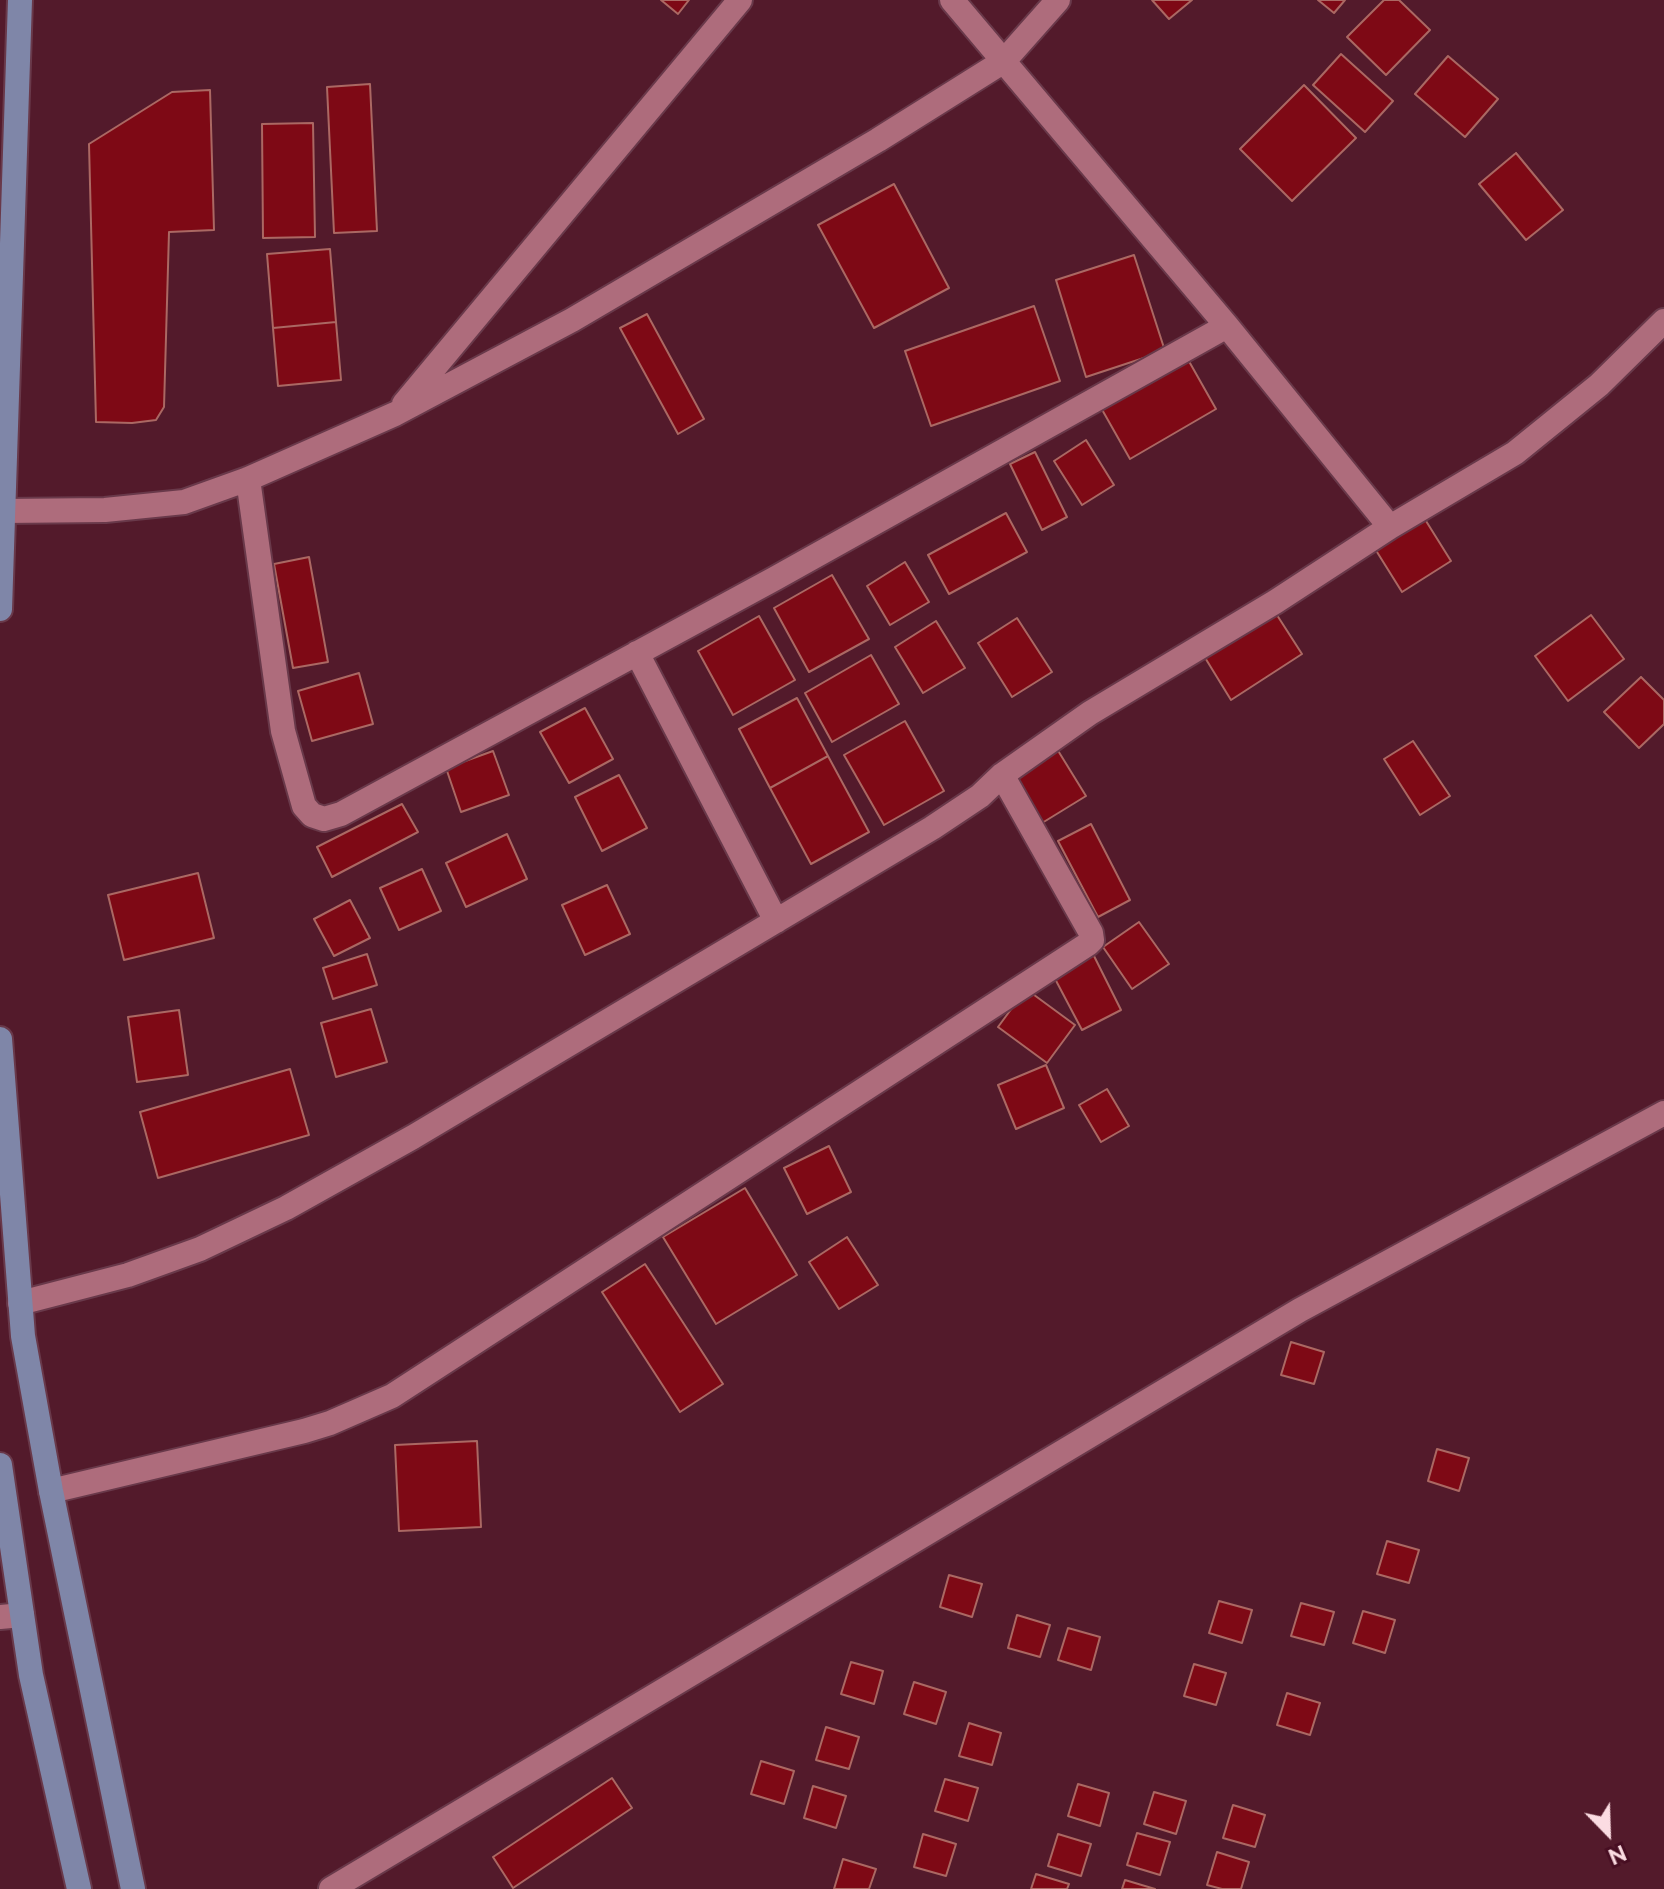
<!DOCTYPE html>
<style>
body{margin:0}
#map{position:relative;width:1664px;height:1889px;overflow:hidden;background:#531a2b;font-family:Raleway,sans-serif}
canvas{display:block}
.north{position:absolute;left:1568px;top:1793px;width:80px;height:80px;-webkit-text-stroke:6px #470e22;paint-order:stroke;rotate:157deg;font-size:22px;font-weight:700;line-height:32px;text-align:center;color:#fbdce2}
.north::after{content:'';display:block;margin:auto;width:28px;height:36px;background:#fbdce2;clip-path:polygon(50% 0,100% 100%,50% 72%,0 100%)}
</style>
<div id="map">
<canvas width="1664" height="1889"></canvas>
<div class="north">N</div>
</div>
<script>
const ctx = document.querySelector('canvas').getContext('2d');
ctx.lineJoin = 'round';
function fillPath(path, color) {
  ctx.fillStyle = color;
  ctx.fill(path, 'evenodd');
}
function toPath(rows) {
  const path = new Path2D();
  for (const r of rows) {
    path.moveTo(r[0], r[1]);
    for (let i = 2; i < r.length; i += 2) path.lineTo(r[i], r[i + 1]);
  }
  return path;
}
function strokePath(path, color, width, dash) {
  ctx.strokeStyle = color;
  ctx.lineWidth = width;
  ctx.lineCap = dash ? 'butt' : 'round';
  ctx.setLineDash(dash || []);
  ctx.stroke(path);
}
const building = toPath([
 [661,0,689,0,678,14,661,0],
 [1152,0,1192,0,1169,19,1152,0],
 [1318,0,1345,0,1334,13,1318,0],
 [1384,0,1399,0,1430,30,1386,75,1347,37,1384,0],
 [1341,54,1393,101,1365,132,1313,85,1341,54],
 [1448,56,1498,99,1465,137,1415,94,1448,56],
 [370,84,377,231,334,233,327,87,370,84],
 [1304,85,1356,138,1292,201,1240,149,1304,85],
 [210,90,214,230,169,232,164,407,156,420,132,423,96,422,89,144,172,92,210,90],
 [313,123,315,237,263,238,262,124,313,123],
 [1516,153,1563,210,1526,240,1479,184,1516,153],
 [894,184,949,288,874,328,818,225,894,184],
 [330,249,336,322,273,328,267,254,330,249],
 [1134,255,1165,351,1086,377,1056,280,1134,255],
 [1034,306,1060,381,931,426,905,351,1034,306],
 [647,314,704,419,678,434,620,328,647,314],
 [336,322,341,380,278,386,273,328,336,322],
 [1186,356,1216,409,1130,459,1100,406,1186,356],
 [1086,440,1114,485,1082,505,1054,461,1086,440],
 [1035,452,1067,517,1042,530,1010,464,1035,452],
 [1006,513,1027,552,949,594,928,555,1006,513],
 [1421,513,1451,561,1402,592,1372,544,1421,513],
 [309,557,328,662,293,668,274,564,309,557],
 [905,562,929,602,890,625,867,586,905,562],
 [832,575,869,639,809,672,774,608,832,575],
 [1275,612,1302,654,1231,700,1204,656,1275,612],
 [1591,615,1624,659,1568,701,1535,656,1591,615],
 [759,616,795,680,733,715,698,651,759,616],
 [1017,618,1052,672,1012,697,978,643,1017,618],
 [936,621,965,668,923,693,895,647,936,621],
 [871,655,899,704,832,742,805,693,871,655],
 [359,673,373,724,312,741,298,691,359,673],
 [1641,677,1664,700,1664,724,1639,748,1604,712,1641,677],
 [797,698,828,756,770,788,739,729,797,698],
 [585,708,613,759,569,783,540,732,585,708],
 [905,721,944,791,884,825,844,755,905,721],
 [1413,741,1450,796,1420,815,1384,759,1413,741],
 [1057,749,1086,796,1042,823,1013,775,1057,749],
 [493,751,509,795,461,812,446,768,493,751],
 [828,756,869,832,811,864,770,788,828,756],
 [619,775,647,828,602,851,575,797,619,775],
 [402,804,418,832,332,877,317,847,402,804],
 [1091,824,1130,900,1098,917,1058,841,1091,824],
 [507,834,527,879,466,907,446,863,507,834],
 [422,869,441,911,399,930,380,888,422,869],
 [198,873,214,938,124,960,108,895,198,873],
 [607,885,630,934,585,955,562,905,607,885],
 [350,900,370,938,334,956,314,919,350,900],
 [1139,922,1169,964,1132,989,1103,947,1139,922],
 [367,954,377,985,333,999,323,968,367,954],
 [1093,954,1121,1010,1082,1030,1053,975,1093,954],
 [1026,989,1075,1025,1047,1063,998,1027,1026,989],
 [371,1009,387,1062,336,1077,321,1023,371,1009],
 [179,1010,188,1075,137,1082,128,1017,179,1010],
 [1046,1065,1064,1108,1016,1129,998,1085,1046,1065],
 [290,1069,309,1135,158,1178,140,1112,290,1069],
 [1107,1089,1129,1126,1101,1142,1079,1105,1107,1089],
 [829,1146,851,1192,807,1214,784,1168,829,1146],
 [745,1188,797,1275,716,1324,663,1237,745,1188],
 [847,1237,878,1285,839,1309,809,1262,847,1237],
 [645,1264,723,1384,680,1412,602,1292,645,1264],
 [1291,1342,1324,1352,1314,1384,1281,1375,1291,1342],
 [477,1441,481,1527,399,1531,395,1445,477,1441],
 [1437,1449,1469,1458,1459,1491,1428,1481,1437,1449],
 [1387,1541,1419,1550,1409,1583,1377,1574,1387,1541],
 [949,1575,982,1584,972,1617,940,1607,949,1575],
 [1219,1601,1252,1610,1242,1643,1209,1633,1219,1601],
 [1301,1603,1334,1612,1324,1645,1291,1636,1301,1603],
 [1363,1611,1395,1620,1385,1653,1353,1643,1363,1611],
 [1017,1615,1050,1625,1040,1657,1008,1648,1017,1615],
 [1068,1628,1100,1637,1091,1670,1058,1660,1068,1628],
 [851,1662,883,1671,874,1704,841,1694,851,1662],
 [1194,1664,1226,1673,1216,1705,1184,1696,1194,1664],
 [914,1682,946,1692,936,1724,904,1714,914,1682],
 [1287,1693,1320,1703,1310,1735,1277,1725,1287,1693],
 [969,1723,1001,1733,992,1765,959,1756,969,1723],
 [826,1727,859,1737,849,1769,816,1760,826,1727],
 [761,1761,794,1771,784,1804,751,1794,761,1761],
 [612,1778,632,1808,513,1888,493,1857,612,1778],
 [945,1779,978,1788,968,1821,935,1811,945,1779],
 [1078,1784,1109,1793,1100,1826,1068,1816,1078,1784],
 [813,1786,846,1796,836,1828,804,1818,813,1786],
 [1154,1792,1186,1801,1176,1834,1144,1824,1154,1792],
 [1233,1805,1265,1815,1255,1847,1223,1838,1233,1805],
 [1137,1833,1170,1842,1160,1875,1127,1865,1137,1833],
 [923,1834,956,1844,946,1876,914,1867,923,1834],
 [1058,1834,1091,1844,1081,1876,1048,1866,1058,1834],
 [1217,1852,1249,1862,1241,1889,1222,1889,1207,1885,1217,1852],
 [843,1859,876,1869,869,1889,834,1889,843,1859],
 [1036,1874,1069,1884,1067,1889,1031,1889,1036,1874],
 [1125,1880,1155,1889,1122,1889,1125,1880]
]);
fillPath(building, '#7e0915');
strokePath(building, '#ab6863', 2);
const minor = toPath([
 [952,0,1227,326,1390,527],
 [404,404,740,0],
 [248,479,283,731,304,806,312,815,324,819,341,814,774,579,1227,326],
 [3,511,105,510,184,502,248,479,395,414,572,320,878,140,1004,61,1058,0],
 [637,653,776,921],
 [20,1303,128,1275,200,1249,286,1208,413,1137,932,828,980,796,1002,775,1090,713,1275,602,1390,527,1515,453,1599,385,1664,321],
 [51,1491,304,1431,330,1423,392,1396,1088,944,1092,940,1091,933,1002,775],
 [0,1617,22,1615],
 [331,1889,1300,1310,1664,1113]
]);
const major = toPath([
 [0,609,20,0],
 [0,1039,23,1336,51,1491,133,1889],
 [0,1465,31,1675,79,1889]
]);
strokePath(minor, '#69394a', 28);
strokePath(major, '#69394a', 28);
strokePath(minor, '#ae6c7c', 24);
strokePath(major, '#7f86a8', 24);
</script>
